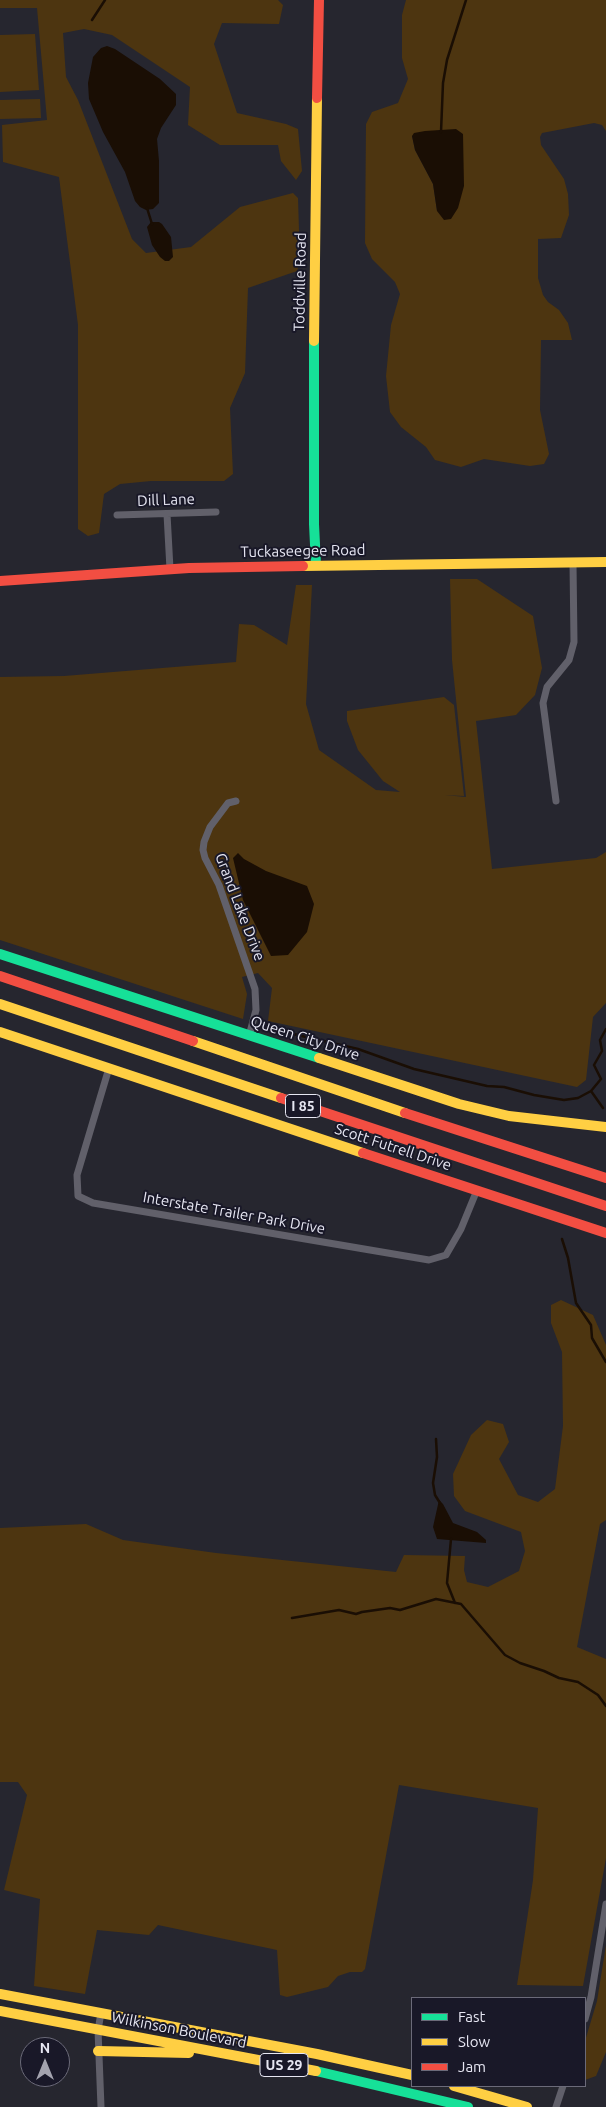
<!DOCTYPE html>
<style>
body{margin:0}
#map{position:relative;width:606px;height:2107px;overflow:hidden;background:#26262f;font-family:Ubuntu,sans-serif}
canvas{display:block}
.legend{position:absolute;left:411px;top:1997px;width:175px;height:90px;box-sizing:border-box;background:#191828;border:1px solid #6b6a79;margin:0;padding:6px 9px;list-style:none;font-size:15px;color:#e6e6f2}
.legend li{display:flex;align-items:center;gap:10px;height:25px}
.legend b{width:25px;border:1px solid #6b6a79}
.north{position:absolute;left:20px;top:2037px;width:50px;height:50px;box-sizing:border-box;background:#191828;border:1px solid #6b6a79;border-radius:50%;rotate:0deg;font-size:14px;font-weight:700;line-height:20px;text-align:center;color:#e6e6f2}
.north::after{content:'';display:block;margin:auto;width:18px;height:22px;background:#a3a3ae;clip-path:polygon(50% 0,100% 100%,50% 72%,0 100%)}
</style>
<div id="map">
<canvas width="606" height="2107"></canvas>
<ul class="legend">
<li><b style="height:6px;background:#16e098"></b>Fast</li>
<li><b style="height:6px;background:#ffcf43"></b>Slow</li>
<li><b style="height:6px;background:#f24e42"></b>Jam</li>
</ul>
<div class="north">N</div>
</div>
<script>
const ctx = document.querySelector('canvas').getContext('2d');
ctx.lineJoin = 'round';
function fillPath(path, color) {
  ctx.fillStyle = color;
  ctx.fill(path, 'evenodd');
}
function toPath(rows) {
  const path = new Path2D();
  for (const r of rows) {
    path.moveTo(r[0], r[1]);
    for (let i = 2; i < r.length; i += 2) path.lineTo(r[i], r[i + 1]);
  }
  return path;
}
function strokePath(path, color, width, dash) {
  ctx.strokeStyle = color;
  ctx.lineWidth = width;
  ctx.lineCap = dash ? 'butt' : 'round';
  ctx.setLineDash(dash || []);
  ctx.stroke(path);
}
function label(font, color, halo, rows, align = 'center') {
  ctx.font = font + ' Ubuntu,sans-serif';
  ctx.lineWidth = 4;
  ctx.setLineDash([]);
  ctx.textBaseline = 'middle';
  ctx.strokeStyle = halo;
  ctx.fillStyle = color;
  for (const [text, x, y, turn = 0] of rows) {
    ctx.save();
    ctx.translate(x, y);
    ctx.rotate((+turn || 0) * Math.PI / 180);
    ctx.textAlign = isNaN(turn) ? turn : align;
    if (halo) ctx.strokeText(text, 0, 0);
    ctx.fillText(text, 0, 0);
    ctx.restore();
  }
}
fillPath(toPath([
 [0,0,278,0,283,5,279,24,222,23,214,44,237,113,286,124,298,129,302,171,296,180,281,161,278,145,220,145,188,125,190,87,112,35,84,29,63,33,66,77,78,100,132,239,146,253,191,247,240,207,293,193,298,198,300,262,297,271,248,288,245,373,230,408,233,474,224,481,151,481,120,484,104,494,99,533,88,536,78,529,78,325,59,177,3,162,2,125,47,120,37,8,0,8],
 [406,0,606,0,606,131,602,125,594,123,542,133,540,137,541,145,564,179,568,194,569,215,561,238,538,239,538,278,543,295,548,302,559,310,568,323,572,340,541,340,540,410,549,454,544,464,530,466,484,459,461,467,435,460,426,447,401,427,390,412,386,376,391,325,400,294,395,282,372,259,365,243,366,124,372,112,398,103,408,79,402,58,402,15],
 [441,130,447,131,437,211,433,184,415,150,412,136],
 [35,34,39,90,0,92,0,35],
 [40,99,41,118,0,119,0,100],
 [450,579,477,579,533,616,542,668,535,695,516,715,476,721,492,869,596,858,606,852,606,1003,593,1017,586,1080,577,1087,268,1021,272,988,258,973,242,977,247,994,243,1019,0,940,0,677,64,676,236,662,239,624,254,625,287,645,296,585,312,585,306,704,319,750,376,790,400,792,383,781,358,750,347,721,347,711,444,697,454,705,464,796,444,795,466,797,452,660],
 [561,1300,593,1315,606,1345,606,1520,600,1524,577,1647,606,1659,606,1858,583,1986,517,1985,533,1880,538,1808,399,1785,365,1969,362,1972,350,1972,338,1976,328,1987,287,1997,280,1995,277,1950,158,1925,149,1935,97,1930,85,1994,34,1986,40,1899,4,1890,27,1795,18,1782,0,1782,0,1528,86,1524,123,1540,216,1553,396,1572,404,1555,465,1556,464,1570,467,1582,488,1587,519,1571,525,1551,521,1532,465,1511,454,1496,453,1474,471,1435,487,1420,503,1424,509,1442,499,1459,518,1495,538,1502,555,1489,563,1426,562,1352,551,1323,551,1305],
 [606,1945,606,2052,596,2076,585,2080,585,2041,597,2001]
]), '#4d3510');
fillPath(toPath([
 [107,46,115,49,160,79,176,94,176,105,161,128,157,139,159,161,159,203,153,209,146,210,140,207,135,201,125,172,103,132,89,99,88,83,93,57,101,48],
 [456,129,463,134,464,186,458,208,451,219,444,220,437,211,433,184,415,150,412,136,414,133,425,131],
 [151,222,159,222,162,224,171,237,173,257,169,261,165,261,160,257,152,245,147,227],
 [238,853,244,859,266,871,307,886,314,904,307,932,288,955,271,956,243,900,233,858],
 [439,1500,443,1504,453,1523,477,1532,486,1540,486,1543,437,1539,433,1527]
]), '#1a0e04');
strokePath(toPath([
 [92,20,105,0],
 [441,132,443,83,447,60,466,0],
 [147,208,152,224],
 [263,1027,358,1049,414,1069,487,1086,504,1087,534,1095,564,1100,578,1098,591,1091,601,1079,594,1065,602,1051,600,1040,606,1029],
 [591,1091,603,1108],
 [562,1239,568,1258,576,1303,591,1325,592,1338,606,1362],
 [436,1439,437,1457,433,1483,435,1495,440,1503],
 [451,1539,447,1583,455,1603],
 [292,1618,339,1610,356,1614,362,1612,390,1608,400,1610,436,1599,461,1604,505,1655,520,1663,544,1671,559,1678,578,1682,598,1695,606,1706]
]), '#1a0e04', 2.5);
strokePath(toPath([
 [167,514,170,569],
 [117,515,216,512],
 [236,801,228,803,210,827,204,842,203,850,205,858,219,885,255,989,256,1010,249,1036],
 [556,801,543,703,547,687,569,660,574,642,573,563],
 [109,1068,77,1175,78,1196,93,1203,429,1260,446,1255,461,1229,477,1190],
 [101,2013,98,2030,101,2107],
 [585,2019,591,1997,606,1904],
 [556,2107,563,2086]
]), '#61606a', 7);
strokePath(toPath([
 [314,341,314,524,316,565],
 [0,954,319,1058],
 [316,2071,468,2107]
]), '#16e098', 10);
strokePath(toPath([
 [314,341,317,98],
 [303,566,606,562],
 [0,1004,281,1098],
 [0,1032,363,1153],
 [193,1041,405,1113],
 [319,1058,459,1104,509,1116,606,1127],
 [0,1994,317,2054,412,2075],
 [0,2011,316,2071],
 [98,2051,189,2053],
 [454,2086,527,2107]
]), '#ffcf43', 10);
strokePath(toPath([
 [317,98,319,0],
 [0,581,189,568,303,566],
 [0,976,193,1041],
 [281,1098,606,1206],
 [405,1113,606,1178],
 [363,1153,606,1233]
]), '#f24e42', 10);
for (const [x, y, w] of [
 [303,1106,35],
 [284,2065,48]
]) {
  const box = new Path2D();
  box.roundRect(x - w / 2, y - 11.5, w, 23, 4);
  ctx.fillStyle = '#191828';
  ctx.fill(box);
  strokePath(box, '#e6e6f2', 1);
}
label('bold 14px', '#e6e6f2', null, [
 ["I 85",303,1106],
 ["US 29",284,2065]
]);
label('15px', '#e6e6f2', '#191828', [
 ["Toddville Road",300,282,-89],
 ["Dill Lane",166,500,-2],
 ["Tuckaseegee Road",303,551,-1],
 ["Grand Lake Drive",240,907,69],
 ["Queen City Drive",305,1038,18],
 ["Scott Futrell Drive",393,1147,18],
 ["Interstate Trailer Park Drive",234,1213,10],
 ["Wilkinson Boulevard",179,2030,11]
]);
</script>
